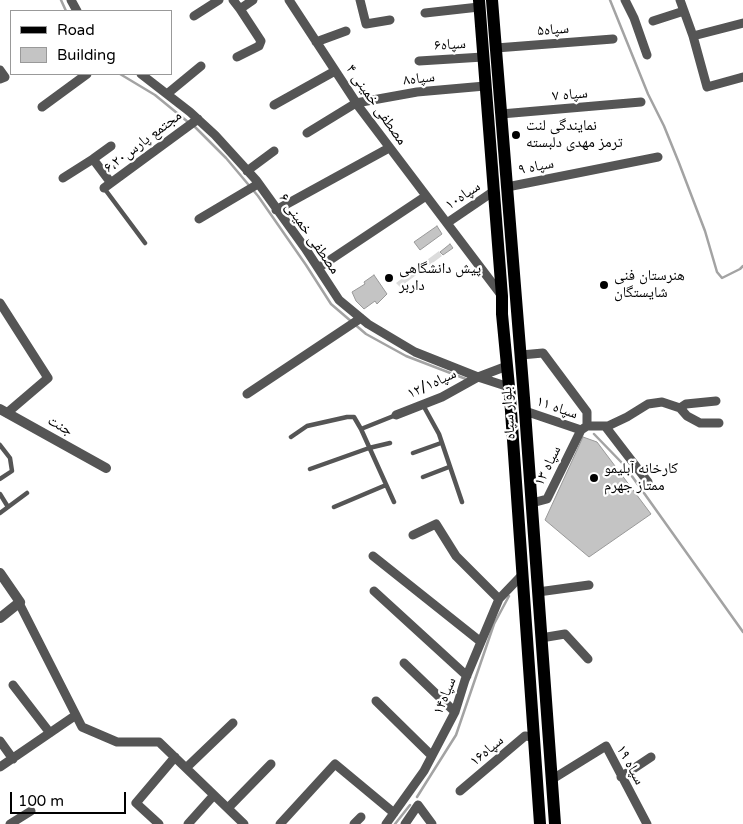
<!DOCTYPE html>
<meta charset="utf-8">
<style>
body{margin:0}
#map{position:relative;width:743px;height:824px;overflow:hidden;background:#fff;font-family:"Varela Round",sans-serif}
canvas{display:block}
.legend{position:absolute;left:10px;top:10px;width:162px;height:65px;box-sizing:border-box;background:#fff;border:1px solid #999;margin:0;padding:6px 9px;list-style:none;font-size:15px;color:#000}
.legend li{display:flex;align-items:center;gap:10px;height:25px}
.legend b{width:25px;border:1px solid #999}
.scale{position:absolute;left:10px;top:792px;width:116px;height:22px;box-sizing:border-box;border:2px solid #000;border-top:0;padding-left:6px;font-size:15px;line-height:18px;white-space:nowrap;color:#000;-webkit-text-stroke:4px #fff;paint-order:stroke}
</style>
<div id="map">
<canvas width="743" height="824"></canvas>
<ul class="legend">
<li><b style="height:6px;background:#000"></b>Road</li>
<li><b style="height:14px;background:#c4c4c4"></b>Building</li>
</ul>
<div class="scale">100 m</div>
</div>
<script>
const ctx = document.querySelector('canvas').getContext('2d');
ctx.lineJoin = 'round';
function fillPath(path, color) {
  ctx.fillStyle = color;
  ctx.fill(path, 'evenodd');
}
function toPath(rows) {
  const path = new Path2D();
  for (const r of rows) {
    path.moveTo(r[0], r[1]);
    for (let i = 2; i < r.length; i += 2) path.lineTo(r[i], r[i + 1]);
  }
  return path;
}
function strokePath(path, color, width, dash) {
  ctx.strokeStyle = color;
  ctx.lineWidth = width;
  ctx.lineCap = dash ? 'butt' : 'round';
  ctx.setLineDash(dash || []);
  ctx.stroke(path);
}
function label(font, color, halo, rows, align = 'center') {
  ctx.font = font + ' "Varela Round","Noto Naskh Arabic",sans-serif';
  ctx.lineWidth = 4.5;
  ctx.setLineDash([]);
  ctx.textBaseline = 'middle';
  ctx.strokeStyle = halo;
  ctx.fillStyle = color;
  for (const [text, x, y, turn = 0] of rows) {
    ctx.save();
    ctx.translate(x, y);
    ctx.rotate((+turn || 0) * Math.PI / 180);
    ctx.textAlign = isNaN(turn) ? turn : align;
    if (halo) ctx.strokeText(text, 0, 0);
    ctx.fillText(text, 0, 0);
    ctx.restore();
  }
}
fillPath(toPath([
 [439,251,442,256,400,287,396,283]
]), '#dcdcdc');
strokePath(toPath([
 [61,0,66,11],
 [610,0,648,94,664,126,679,163,705,231,717,272,722,278,740,269,743,266],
 [120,74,155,95,188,122],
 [193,125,226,158,258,196,306,265,331,304,366,334,406,356,466,379],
 [594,434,624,465,743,632],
 [417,797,456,735,494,624,509,596],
 [395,824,410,805]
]), '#a3a3a3', 2.5);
const building = toPath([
 [437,226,442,234,420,250,414,242,437,226],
 [450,244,453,248,443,255,440,252,450,244],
 [374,275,387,294,377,304,375,301,364,309,356,301,352,292,365,284,364,282,374,275],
 [583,437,597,442,651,514,589,557,545,520,583,437]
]);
fillPath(building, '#c4c4c4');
strokePath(building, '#999', 1);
strokePath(toPath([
 [104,188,145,243],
 [423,405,439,434,462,502],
 [291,437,307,426,347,417,354,417,361,429],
 [0,445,10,458,12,471,0,479],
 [413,453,441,443],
 [310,469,369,448,390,443],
 [423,477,449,467],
 [0,494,8,507],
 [394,502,361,429,396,415],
 [334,507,386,485],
 [0,513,27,493]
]), '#555', 4.5);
strokePath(toPath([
 [71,0,77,11],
 [233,0,240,9],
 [289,0,359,107,502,296],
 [360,0,366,24,390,20],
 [625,0,634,18,647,55],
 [680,0,693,36,707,87,743,77],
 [425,13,479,7],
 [194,16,219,0],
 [653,21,684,11],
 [693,36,743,23],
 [316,42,346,31],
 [496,48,613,39],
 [237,57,259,46,261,41,240,9,253,0],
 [419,61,483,57],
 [0,70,5,77,0,79],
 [141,74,190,112,215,135,256,180,305,248,339,300,368,324,415,352,478,377,509,387],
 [167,94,201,66],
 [274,105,335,71],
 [42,107,87,74],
 [501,114,641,102],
 [307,133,356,103,417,92,485,86],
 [247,171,274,151],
 [63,178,93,159],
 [111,183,93,159,111,146],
 [507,187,658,157],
 [104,188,198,119],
 [276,210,389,148],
 [199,219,258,184],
 [447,223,494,191],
 [318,268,426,196],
 [0,303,48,378,7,413],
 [521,355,543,353,587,412,587,426],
 [247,394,361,318],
 [680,408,687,416,700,423,719,423],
 [525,411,581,430],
 [396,415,442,397,478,377,507,366],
 [605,426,648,482],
 [581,430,587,426,608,426,627,417,648,404,662,402,680,408,686,404,716,401],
 [532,503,547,499,581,430],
 [413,535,436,524,456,556,499,599],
 [373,556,481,642],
 [374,591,467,676],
 [538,592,589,585],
 [19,603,82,727,117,742,159,742,244,824],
 [541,638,565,634,588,659],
 [404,663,455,712],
 [13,685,50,733],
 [376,701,431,755],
 [0,741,13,759],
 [0,767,76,715],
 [186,768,233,723],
 [621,777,651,757],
 [551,780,606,746,647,824],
 [460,791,525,736,533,737],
 [228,808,271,764],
 [10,824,31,811],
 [159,824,136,803,175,757],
 [188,824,214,795],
 [280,824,335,764,394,813],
 [354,824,361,817],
 [386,824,424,771,455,712,465,680,499,599,522,575],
 [405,824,418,805,432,824]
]), '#555', 9);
strokePath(toPath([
 [0,409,106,468],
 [0,573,20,602,0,618]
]), '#555', 10);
strokePath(toPath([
 [479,0,502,296,502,314,510,397,540,824],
 [492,0,524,398,555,824]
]), '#000', 12);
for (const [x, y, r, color] of [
 [516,135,5,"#000"],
 [389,278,5,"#000"],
 [604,285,5,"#000"],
 [594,478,5,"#000"]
]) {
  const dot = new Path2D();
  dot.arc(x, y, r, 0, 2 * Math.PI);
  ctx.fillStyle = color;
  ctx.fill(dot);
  strokePath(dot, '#fff', 2);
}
label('15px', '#000', '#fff', [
 ["سپاه۵",553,30,-5],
 ["سپاه۶",450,45,-3],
 ["سپاه۸",419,79,-7],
 ["سپاه ۷",570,95,-5],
 ["مصطفی خمینی ۴",376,105,55],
 ["۶،مجتمع پارس۲۰",143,142,-37],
 ["سپاه ۹",536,167,-11],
 ["سپاه۱۰",463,196,-34],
 ["مصطفی خمینی ۶",309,234,55],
 ["سپاه۱۲/۱",432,384,-25],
 ["سپاه ۱۱",557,408,19],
 ["بلوار سپاه",509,413,-94],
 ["جنت",60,426,29],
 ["سپاه ۱۳",548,466,-64],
 ["سپاه۱۴",445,696,-68],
 ["سپاه۱۶",487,751,-40],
 ["سپاه ۱۹",630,765,61]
]);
label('15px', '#000', '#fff', [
 ["نمایندگی لنت",526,126],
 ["ترمز مهدی دلبسته",526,143],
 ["پیش دانشگاهی",399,269],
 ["داربر",399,286],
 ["هنرستان فنی",614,276],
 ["شایستگان",614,293],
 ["کارخانه آبلیمو",604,469],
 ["ممتاز جهرم",604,486]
], 'left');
</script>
